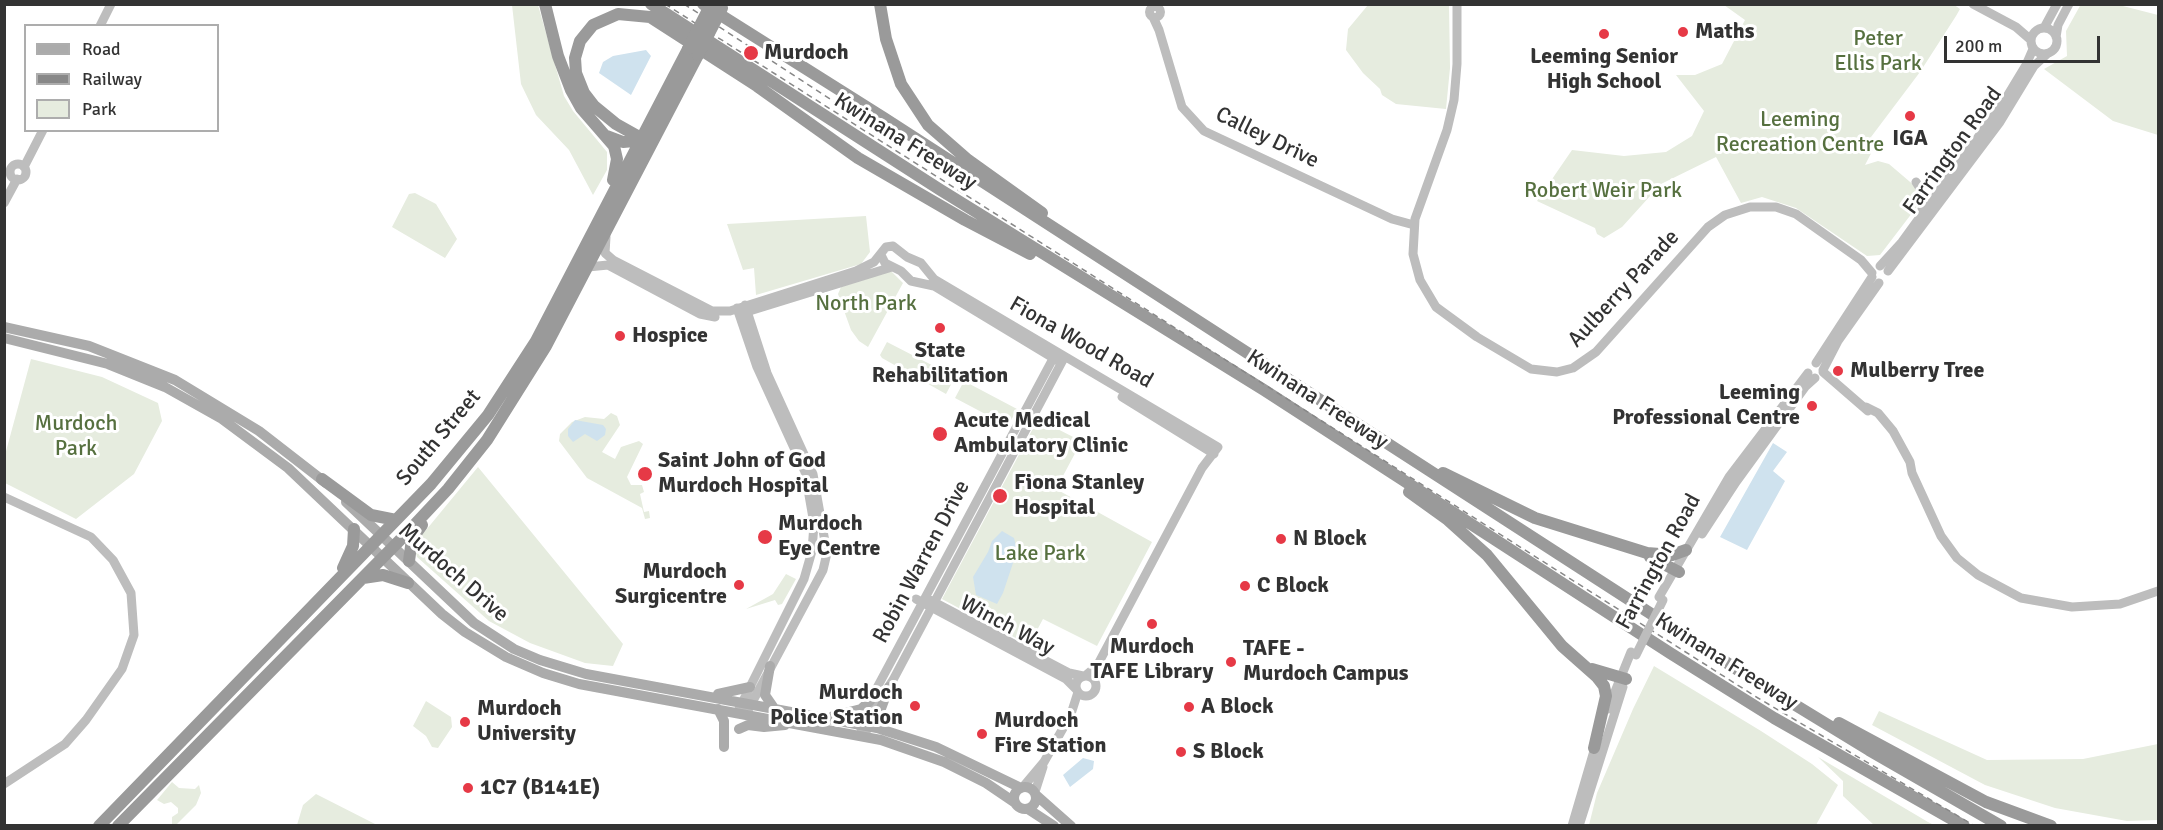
<!DOCTYPE html>
<style>
body{margin:0}
#map{position:relative;width:2163px;height:830px;overflow:hidden;background:#fff;font-family:Signika,sans-serif}
canvas{display:block}
.frame{position:absolute;inset:0;border:6px solid #333;pointer-events:none}
.legend{position:absolute;left:24px;top:24px;width:195px;height:108px;box-sizing:border-box;background:#fff;border:2px solid #adadad;margin:0;padding:8px 10px;list-style:none;font-size:18px;color:#333}
.legend li{display:flex;align-items:center;gap:12px;height:30px}
.legend b{width:30px;border:2px solid #adadad}
.scale{position:absolute;left:1944px;top:36px;width:156px;height:27px;box-sizing:border-box;border:3px solid #333;border-top:0;padding-left:8px;font-size:18px;line-height:21px;white-space:nowrap;color:#333;-webkit-text-stroke:4px #fff;paint-order:stroke}
</style>
<div id="map">
<canvas width="2163" height="830"></canvas>
<div class="frame"></div>
<ul class="legend">
<li><b style="height:8px;background:#ababab"></b>Road</li>
<li><b style="height:8px;background:#888"></b>Railway</li>
<li><b style="height:16px;background:#e6ecdf"></b>Park</li>
</ul>
<div class="scale">200 m</div>
</div>
<script>
const ctx = document.querySelector('canvas').getContext('2d');
ctx.lineJoin = 'round';
function fillPath(path, color) {
  ctx.fillStyle = color;
  ctx.fill(path, 'evenodd');
}
function toPath(rows) {
  const path = new Path2D();
  for (const r of rows) {
    if (r.length === 3) {
      path.moveTo(r[0] + r[2], r[1]);
      path.arc(r[0], r[1], r[2], 0, 2 * Math.PI);
      continue;
    }
    path.moveTo(r[0], r[1]);
    for (let i = 2; i < r.length; i += 2) path.lineTo(r[i], r[i + 1]);
  }
  return path;
}
function strokePath(path, color, width, dash) {
  ctx.strokeStyle = color;
  ctx.lineWidth = width;
  ctx.lineCap = dash ? 'butt' : 'round';
  ctx.setLineDash(dash || []);
  ctx.stroke(path);
}
function label(font, color, halo, rows, align = 'center') {
  ctx.font = font + ' Signika,sans-serif';
  ctx.lineWidth = 6;
  ctx.setLineDash([]);
  ctx.textBaseline = 'middle';
  ctx.strokeStyle = halo;
  ctx.fillStyle = color;
  for (const [text, x, y, turn = 0] of rows) {
    ctx.save();
    ctx.translate(x, y);
    ctx.rotate((+turn || 0) * Math.PI / 180);
    ctx.textAlign = isNaN(turn) ? turn : align;
    if (halo) ctx.strokeText(text, 0, 0);
    ctx.fillText(text, 0, 0);
    ctx.restore();
  }
}
fillPath(toPath([
 [1953,4,1960,9,1956,16,1920,72,1871,137,1878,140,1865,165,1878,161,1889,164,1916,187,1922,200,1880,255,1867,256,1796,208,1762,197,1741,203,1716,157,1661,184,1622,227,1604,238,1597,234,1595,228,1537,201,1572,150,1624,156,1666,152,1692,136,1704,111,1676,75,1695,75,1722,64,1745,20,1724,5],
 [2081,4,2119,5,2158,15,2158,135,2113,121,2044,69,2067,56,2066,31],
 [512,5,538,5,564,96,573,111,607,152,607,170,593,195,569,150,536,115,521,84],
 [1368,5,1449,5,1450,68,1446,109,1396,104,1382,95,1380,89,1363,73,1346,50,1348,29],
 [415,193,436,204,457,239,445,258,392,227,409,194],
 [866,216,870,252,861,264,756,295,754,268,743,270,727,224],
 [891,271,903,283,868,347,859,341,851,330,838,294,841,287],
 [887,342,955,377,946,394,882,358,880,355],
 [31,359,102,377,158,403,162,421,134,474,76,519,5,483,5,455],
 [964,381,1017,409,1008,426,955,398],
 [611,413,617,416,620,425,602,452,615,459,621,447,639,441,643,444,627,477,631,485,642,485,644,492,640,494,644,512,649,511,650,518,645,519,642,508,587,478,559,441,560,434,572,422,585,417,604,419],
 [1038,419,1079,440,1080,444,1056,489,1152,542,1097,646,1043,619,1029,645,993,626,996,619,978,607,968,613,942,599],
 [478,467,623,644,613,666,585,663,530,643,489,621,417,557,415,549,417,541],
 [786,574,796,579,782,604,778,605,775,600,746,609,773,594],
 [1654,666,1761,731,1812,764,1838,785,1816,825,1589,825,1597,793,1633,709],
 [426,701,451,717,452,727,438,748,432,747,426,736,413,726],
 [1879,711,1987,760,2083,759,2158,744,2158,820,2127,821,2055,808,1985,785,1872,725],
 [1818,757,1928,822,1934,825,1874,825,1843,796,1843,781],
 [172,782,179,788,195,789,199,785,201,793,196,805,176,825,172,825,172,817,178,813,178,808,171,802,164,804,157,800],
 [316,794,377,825,297,825,303,805]
]), '#e6ecdf');
fillPath(toPath([
 [646,50,651,56,631,95,599,73,603,62,613,56],
 [575,420,603,425,606,429,605,435,597,441,585,434,573,442,568,436,568,429],
 [1773,443,1787,452,1773,471,1785,481,1747,550,1720,537],
 [1002,531,1014,538,1017,551,1003,593,997,604,976,595,973,577,988,552,992,541],
 [1083,758,1094,761,1093,769,1070,787,1063,775]
]), '#cfe2ee');
strokePath(toPath([
 [1457,4,1457,64,1454,100,1447,130,1415,219,1413,254,1420,280,1436,307,1477,337,1531,369,1557,372,1573,368,1596,352,1708,227,1725,215,1750,207,1776,207,1796,214,1861,260,1872,273],
 [1973,4,2016,27,2031,40],
 [1155,12,5.5],
 [1153,17,1159,30,1182,107,1204,131,1392,219,1414,225],
 [100,26,111,4],
 [2044,41,13],
 [2044,28,2057,4],
 [2056,37,2058,25,2069,4],
 [18,172,8],
 [24,167,43,130],
 [1916,182,1925,196,1922,209],
 [4,203,17,179],
 [606,237,605,253,613,260,712,311,730,311,856,271,874,262,886,247,893,246,907,257,921,263,934,279,1218,447,1202,468,1097,666,1085,676],
 [881,255,885,263,901,271,911,281,934,286,1058,361],
 [1880,266,1902,242,2003,103,2026,65,2033,49],
 [588,267,608,265,700,314,715,317],
 [1888,271,2000,122,2034,66,2047,54],
 [745,305,767,373,813,474,827,553,823,570,748,710],
 [737,308,757,367,805,472,814,524,812,551,804,579,739,709],
 [743,313,892,267],
 [1816,363,1872,277],
 [1823,370,1838,341,1879,283],
 [1823,372,1868,411],
 [1122,397,1214,454],
 [1866,407,1878,413,1893,431,1910,462,1912,473,1941,536,1957,558,1978,575,2021,598,2072,607,2120,604,2158,591],
 [4,497,91,537,113,560,131,593,134,635,122,669,86,720,65,744,4,784],
 [1702,534,1736,482,1805,387,1815,378],
 [1659,597,1729,477,1808,373],
 [916,599,1066,679,1077,690],
 [930,600,1069,673,1083,676],
 [1086,686,10],
 [1608,709,1631,652],
 [861,729,893,680,1064,358],
 [867,730,862,720,864,712,1056,353],
 [1023,787,1044,762,1071,714,1078,692],
 [1035,792,1043,767],
 [1572,826,1596,744],
 [1579,826,1623,687]
]), '#bdbdbd', 9);
strokePath(toPath([
 [4,327,89,346,175,380,259,431,326,483],
 [4,338,108,364,165,387,222,419,288,468,442,614,465,632,506,657,543,673,579,684,881,740,944,762,986,783,1014,802],
 [346,502,474,623,514,649,540,660,586,674,877,728,936,747,1021,788],
 [770,666,765,695,774,708],
 [718,694,750,687],
 [718,709,724,721,724,747],
 [833,716,861,709,870,701],
 [739,729,748,725,764,727,785,725],
 [885,730,880,724,879,714,889,687],
 [1025,798,11],
 [1036,795,1071,826],
 [1028,809,1054,826]
]), '#ababab', 10);
strokePath(toPath([
 [545,4,558,56,571,90,581,108,614,146,617,159,613,180],
 [651,4,939,189,1264,390,1670,653,1774,718,1964,826],
 [703,4,884,118,1738,670,1869,750,2001,826],
 [880,4,886,39,901,84,928,125,968,160,1042,213],
 [607,136,623,142,645,140],
 [644,144,641,138,616,124,594,106,584,93,576,73,575,58,580,41,593,25,618,14,650,17,757,86,858,158,965,220,1030,254],
 [1443,473,1535,518,1647,553,1672,555,1686,550],
 [322,479,371,515,396,520],
 [1409,492,1448,520,1487,555,1562,646,1597,677,1604,686,1606,696,1594,748],
 [1650,557,1679,572],
 [409,561,412,539,422,525],
 [343,568,353,546,354,529],
 [363,578,383,575,408,583],
 [1592,669,1626,679],
 [1839,723,1986,802,2051,826],
 [99,826,431,484,488,415,536,341,688,49],
 [118,826,403,537,448,489,487,440,546,346,698,55]
]), '#9a9a9a', 12);
strokePath(toPath([
 [665,4,1758,698,1975,826],
 [684,4,901,145]
]), '#888', 1.5, [6, 4.5]);
strokePath(toPath([
 [1636,655,1663,600]
]), '#bdbdbd', 9);
strokePath(toPath([
 [688,49,711,4],
 [698,55,722,8]
]), '#9a9a9a', 12);
for (const [x, y, r, color] of [
 [1683,32,6,"#e63946"],
 [1604,34,6,"#e63946"],
 [751,53,8,"#e63946"],
 [1910,116,6,"#e63946"],
 [940,328,6,"#e63946"],
 [620,336,6,"#e63946"],
 [1838,371,6,"#e63946"],
 [1812,406,6,"#e63946"],
 [940,434,8,"#e63946"],
 [645,474,8,"#e63946"],
 [1000,496,8,"#e63946"],
 [765,537,8,"#e63946"],
 [1281,539,6,"#e63946"],
 [739,585,6,"#e63946"],
 [1245,586,6,"#e63946"],
 [1152,624,6,"#e63946"],
 [1231,662,6,"#e63946"],
 [915,706,6,"#e63946"],
 [1189,707,6,"#e63946"],
 [465,722,6,"#e63946"],
 [982,734,6,"#e63946"],
 [1181,752,6,"#e63946"],
 [468,788,6,"#e63946"]
]) {
  const dot = new Path2D();
  dot.arc(x, y, r, 0, 2 * Math.PI);
  ctx.fillStyle = color;
  ctx.fill(dot);
  strokePath(dot, '#fff', 2);
}
label('bold 22px', '#333', '#fff', [
 ["Maths",1695,32],
 ["Murdoch",764,53],
 ["Leeming Senior",1604,57,"center"],
 ["High School",1604,82,"center"],
 ["IGA",1910,139,"center"],
 ["Hospice",632,336],
 ["State",940,351,"center"],
 ["Rehabilitation",940,376,"center"],
 ["Mulberry Tree",1850,371],
 ["Leeming",1800,393,"right"],
 ["Professional Centre",1800,418,"right"],
 ["Acute Medical",954,421],
 ["Ambulatory Clinic",954,446],
 ["Saint John of God",658,461],
 ["Murdoch Hospital",658,486],
 ["Fiona Stanley",1014,483],
 ["Hospital",1014,508],
 ["Murdoch",778,524],
 ["Eye Centre",778,549],
 ["N Block",1293,539],
 ["Murdoch",727,572,"right"],
 ["Surgicentre",727,597,"right"],
 ["C Block",1257,586],
 ["Murdoch",1152,647,"center"],
 ["TAFE Library",1152,672,"center"],
 ["TAFE -",1243,649],
 ["Murdoch Campus",1243,674],
 ["Murdoch",903,693,"right"],
 ["Police Station",903,718,"right"],
 ["A Block",1201,707],
 ["Murdoch",477,709],
 ["University",477,734],
 ["Murdoch",994,721],
 ["Fire Station",994,746],
 ["S Block",1193,752],
 ["1C7 (B141E)",480,788]
], 'left');
label('22px', '#56703f', '#fff', [
 ["Peter",1878,39],
 ["Ellis Park",1878,64],
 ["Leeming",1800,120],
 ["Recreation Centre",1800,145],
 ["Robert Weir Park",1603,191],
 ["North Park",866,304],
 ["Murdoch",76,424],
 ["Park",76,449],
 ["Lake Park",1040,554]
]);
label('22px', '#333', '#fff', [
 ["Calley Drive",1267,138,26],
 ["Kwinana Freeway",905,142,32],
 ["Farrington Road",1953,151,-54],
 ["Aulberry Parade",1624,289,-47],
 ["Fiona Wood Road",1081,343,30],
 ["Kwinana Freeway",1317,400,33],
 ["South Street",439,438,-50],
 ["Robin Warren Drive",922,562,-62],
 ["Farrington Road",1659,562,-61],
 ["Murdoch Drive",453,573,41],
 ["Winch Way",1007,626,28],
 ["Kwinana Freeway",1726,662,32]
]);
</script>
